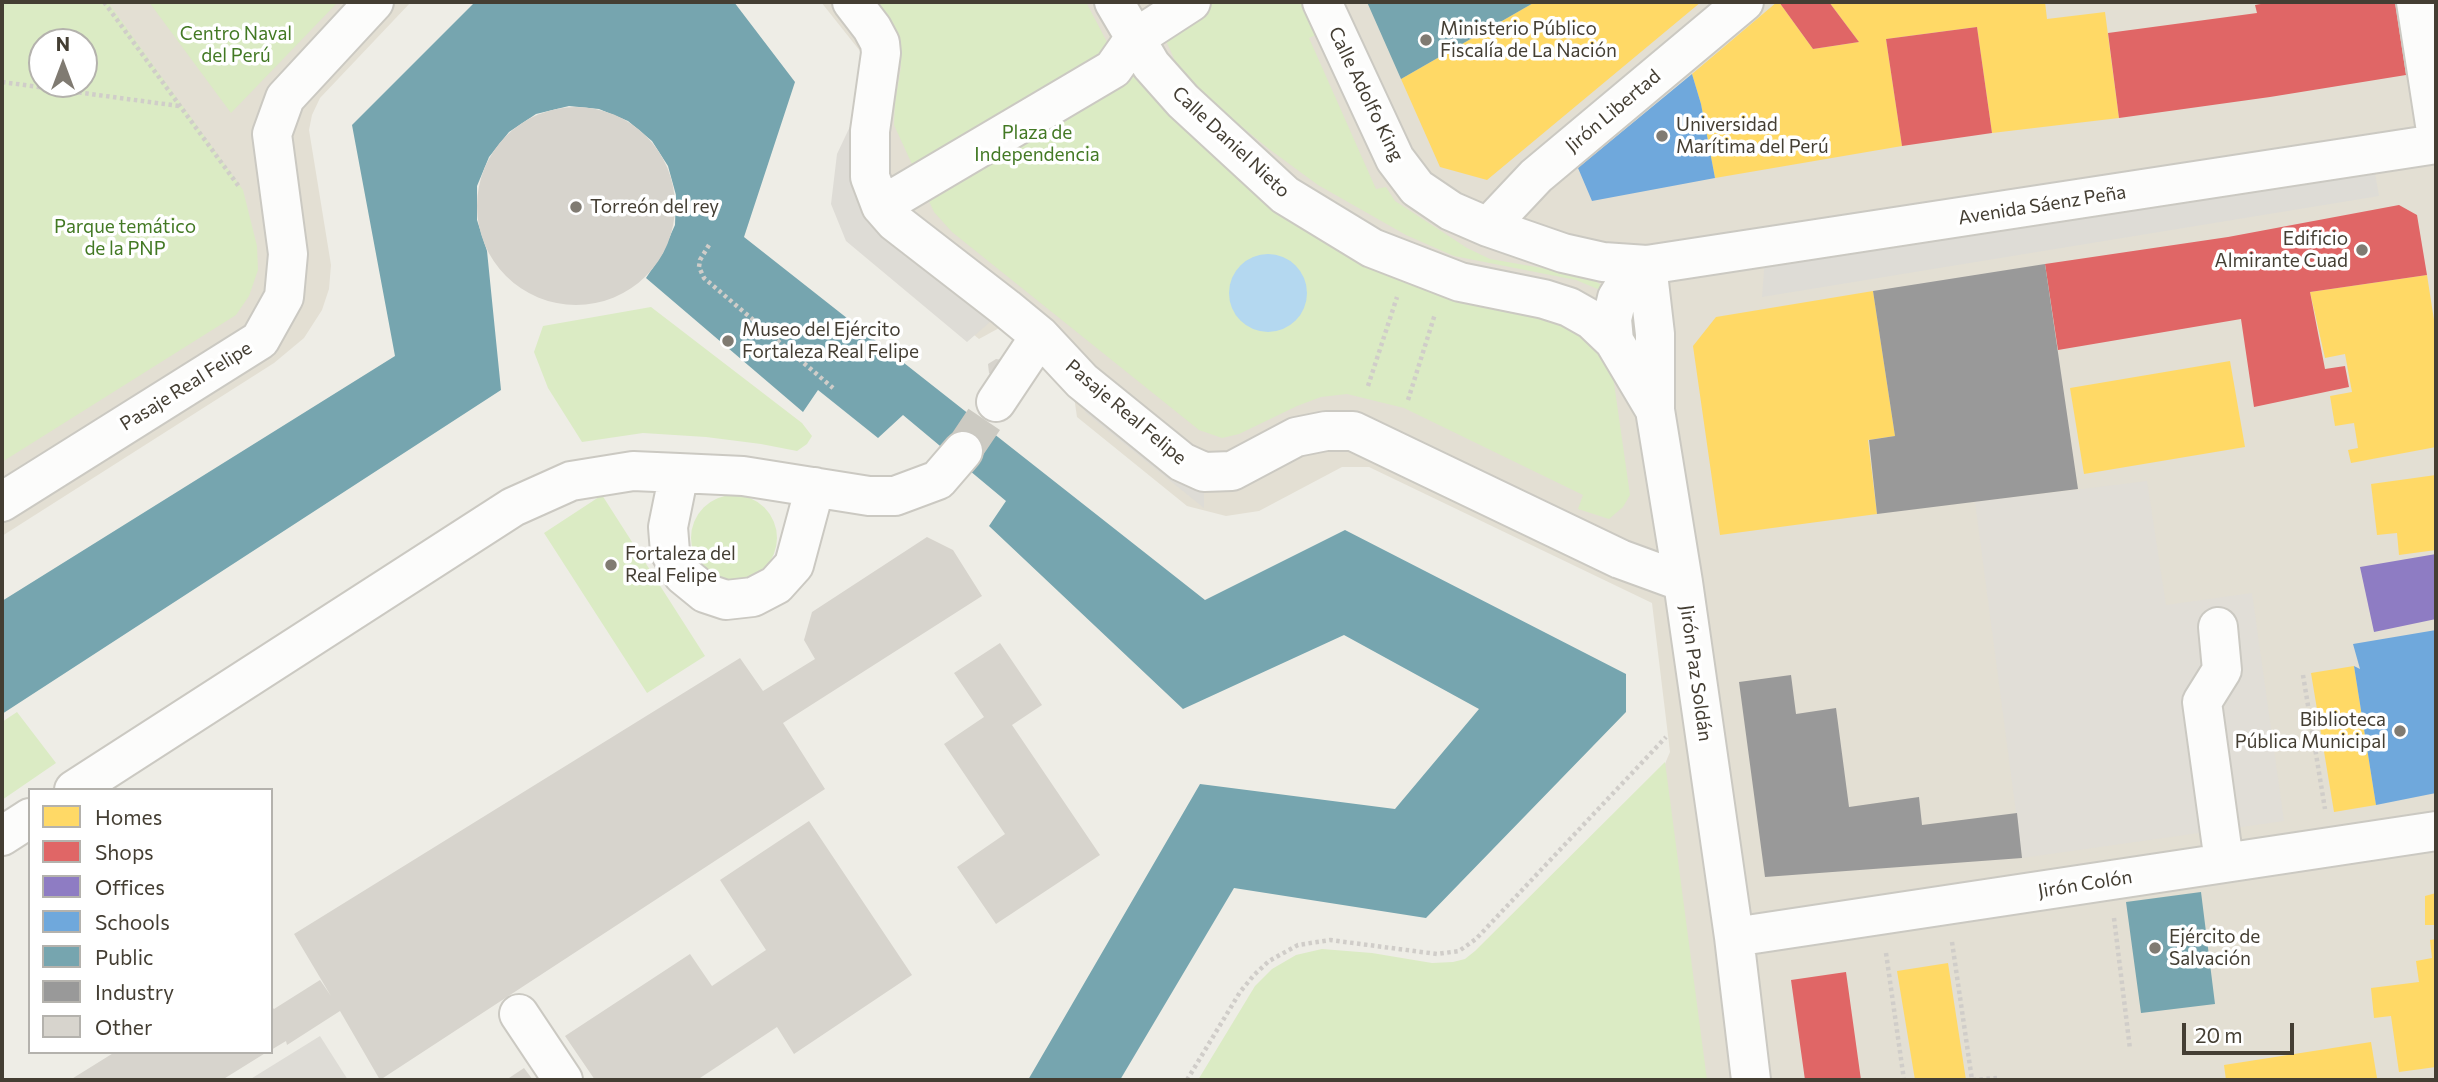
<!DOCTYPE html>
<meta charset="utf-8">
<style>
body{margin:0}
#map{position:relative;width:2438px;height:1082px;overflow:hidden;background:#eeede6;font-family:Commissioner,sans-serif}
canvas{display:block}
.frame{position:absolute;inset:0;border:4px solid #443e33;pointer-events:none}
.legend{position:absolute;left:28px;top:788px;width:245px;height:266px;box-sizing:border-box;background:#fff;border:2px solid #b4b2ad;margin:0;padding:9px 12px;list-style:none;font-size:21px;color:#443e33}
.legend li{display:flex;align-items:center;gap:14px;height:35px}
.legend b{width:35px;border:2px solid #b4b2ad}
.north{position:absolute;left:28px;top:28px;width:70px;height:70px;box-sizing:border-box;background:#fff;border:2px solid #b4b2ad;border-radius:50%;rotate:0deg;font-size:19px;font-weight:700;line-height:28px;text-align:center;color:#443e33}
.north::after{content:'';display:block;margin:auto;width:24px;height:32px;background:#807b72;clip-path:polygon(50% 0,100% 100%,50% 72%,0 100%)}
.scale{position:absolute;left:2182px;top:1023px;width:112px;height:32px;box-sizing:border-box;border:4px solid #443e33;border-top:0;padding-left:9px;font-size:21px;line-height:24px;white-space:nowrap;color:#443e33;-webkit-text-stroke:5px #fff;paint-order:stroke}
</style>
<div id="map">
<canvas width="2438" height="1082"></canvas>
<div class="frame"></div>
<ul class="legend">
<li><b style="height:19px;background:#ffd966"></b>Homes</li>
<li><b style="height:19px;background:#e06666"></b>Shops</li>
<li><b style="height:19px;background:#8e7cc3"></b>Offices</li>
<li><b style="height:19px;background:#6fa8dc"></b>Schools</li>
<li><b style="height:19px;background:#76a5af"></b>Public</li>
<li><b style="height:19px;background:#999"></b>Industry</li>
<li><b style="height:19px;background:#d7d4cd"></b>Other</li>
</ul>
<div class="north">N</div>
<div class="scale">20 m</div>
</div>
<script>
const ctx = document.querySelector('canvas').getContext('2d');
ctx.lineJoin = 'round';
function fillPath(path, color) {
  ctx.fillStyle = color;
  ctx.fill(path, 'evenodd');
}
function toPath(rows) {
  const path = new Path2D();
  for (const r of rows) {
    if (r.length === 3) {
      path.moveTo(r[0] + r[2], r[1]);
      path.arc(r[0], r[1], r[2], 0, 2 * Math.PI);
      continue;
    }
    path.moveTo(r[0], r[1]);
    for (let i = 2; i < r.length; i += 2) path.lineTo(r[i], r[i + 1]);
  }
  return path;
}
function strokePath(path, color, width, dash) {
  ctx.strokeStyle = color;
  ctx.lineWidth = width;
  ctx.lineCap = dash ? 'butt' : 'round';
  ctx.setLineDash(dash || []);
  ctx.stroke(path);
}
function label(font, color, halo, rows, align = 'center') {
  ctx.font = font + ' Commissioner,sans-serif';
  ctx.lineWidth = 7;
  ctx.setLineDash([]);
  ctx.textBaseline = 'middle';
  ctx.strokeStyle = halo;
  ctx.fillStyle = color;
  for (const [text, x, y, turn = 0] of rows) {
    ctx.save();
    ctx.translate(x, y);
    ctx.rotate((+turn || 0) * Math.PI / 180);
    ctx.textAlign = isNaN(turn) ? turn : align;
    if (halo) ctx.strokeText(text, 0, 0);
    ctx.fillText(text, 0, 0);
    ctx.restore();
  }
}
fillPath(toPath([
 [2,2,411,2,320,98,312,115,309,130,331,265,329,289,322,310,304,338,274,363,2,536],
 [42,42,84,42,84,84,42,84],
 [821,2,2436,2,2436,1080,1358,1080,1642,818,1670,752,1652,603,1369,467,1342,467,1259,511,1226,516,1187,506,1077,417,1072,383,1001,327,979,339,858,240,842,154,861,92,862,70,860,51]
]), '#e3dfd3');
fillPath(toPath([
 [2147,481,2166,605,2252,593,2284,821,2022,858,1975,502]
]), '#e1ded7');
fillPath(toPath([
 [2,2,108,2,243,190,257,246,258,270,249,296,236,315,2,462],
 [84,42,84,84,42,84,42,42],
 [149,2,338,2,231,113],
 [864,2,1086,2,1107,42,1177,122,1266,198,1544,314,1593,339,1612,369,1630,495,1623,507,1609,519,1578,509,1583,495,1404,408,1347,394,1321,397,1297,406,1239,434,1222,438,1199,430,952,232,934,212,894,125,895,102,901,67,894,44],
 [1210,2,1307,2,1321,33,1309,38,1376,189,1386,187,1395,201,1467,248,1490,259,1571,273,1594,280,1601,285,1600,290,1576,280,1454,256,1406,235,1318,185,1269,149,1202,94,1176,63,1167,43,1168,29],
 [651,307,802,423,812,436,807,444,797,451,761,444,706,437,643,433,582,442,548,388,534,352,543,326],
 [734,538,43],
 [602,495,705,656,647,693,544,533],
 [17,712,56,763,2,800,2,722],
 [1665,762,1707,1080,1198,1080,1255,986,1272,969,1296,955,1322,949,1372,953,1432,963,1453,962,1465,959,1475,951]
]), '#dbebc4');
fillPath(toPath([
 [880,63,870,177,1006,308,967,342,846,241,831,204,837,154],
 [2374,167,2379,196,1762,297,1765,258],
 [1082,381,1204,472,1204,508,1085,412],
 [320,1036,348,1080,249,1080]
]), '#dedcd6');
fillPath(toPath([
 [1268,293,39]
]), '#b4d8f0');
fillPath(toPath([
 [1535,2,1701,2,1487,180,1440,167,1401,79],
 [1777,2,1779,2,1813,49,1859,42,1829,2,2045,2,2047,19,2105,12,2119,118,1992,133,1977,27,1886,39,1902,146,1715,178,1701,104,1692,74],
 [2427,275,2436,333,2436,447,2351,463,2348,450,2358,448,2354,423,2335,426,2330,396,2352,392,2345,354,2325,358,2310,292],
 [1873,291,1895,436,1868,440,1877,514,1720,535,1693,346,1716,317],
 [2230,361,2245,447,2084,474,2070,388],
 [2436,475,2436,550,2399,555,2397,533,2377,535,2371,484],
 [2354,666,2376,805,2334,812,2311,673],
 [2436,893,2436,925,2425,925,2425,896],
 [2436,939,2436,1067,2399,1072,2391,1016,2374,1018,2371,988,2419,982,2416,961,2432,958,2430,940],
 [1948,963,1966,1080,1915,1080,1897,971],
 [2371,1042,2377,1078,2226,1080,2224,1065]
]), '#ffd966');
fillPath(toPath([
 [1779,2,1829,2,1859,42,1813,49],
 [2272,2,2395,2,2406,75,2270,97,2119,118,2108,33,2257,13,2255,5],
 [1977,27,1992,133,1902,146,1886,39],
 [2399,205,2417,215,2427,275,2310,292,2325,369,2345,366,2349,387,2254,407,2241,319,2058,350,2045,264,2228,237],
 [1846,972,1861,1080,1805,1080,1791,980]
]), '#e06666');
fillPath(toPath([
 [2436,554,2436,619,2374,632,2360,567]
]), '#8e7cc3');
fillPath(toPath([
 [1692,74,1701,104,1715,178,1592,201,1578,168],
 [2436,630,2436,793,2376,805,2354,666,2360,669,2353,644]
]), '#6fa8dc');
fillPath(toPath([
 [475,2,734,2,795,82,744,237,1205,600,1345,530,1626,674,1626,712,1426,918,1234,888,1120,1080,1028,1080,1200,784,1395,809,1479,709,1344,635,1183,709,989,526,1006,501,903,415,878,438,818,390,803,412,646,278,662,254,675,225,676,195,668,166,652,141,628,121,599,109,569,106,536,114,509,132,489,157,477,186,477,220,487,251,501,390,2,714,2,601,395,356,352,125],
 [1367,2,1535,2,1401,79],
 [2201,892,2215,1004,2141,1013,2126,902]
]), '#76a5af');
fillPath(toPath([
 [2045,264,2078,489,1877,514,1869,440,1895,436,1873,291],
 [1791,675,1796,714,1836,708,1849,807,1919,797,1922,825,2017,813,2022,858,1765,877,1739,682]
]), '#999');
fillPath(toPath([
 [576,206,99],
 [996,359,1002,360,994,377,989,373,988,364],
 [927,537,953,550,982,596,783,723,825,789,380,1080,340,1011,287,1045,286,1041,271,1050,271,1006,274,1009,320,980,331,996,294,934,740,658,763,691,815,659,804,640,812,612],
 [1000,643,1042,705,1012,725,1100,855,996,924,957,867,1005,834,944,744,984,717,954,673],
 [809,821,912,975,794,1054,777,1027,697,1080,595,1080,565,1036,690,954,712,986,766,950,720,880],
 [115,1052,267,1052,222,1080,70,1080],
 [524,1068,533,1080,506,1080]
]), '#d7d4cd');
strokePath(toPath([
 [963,451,996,402]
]), '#cccac2', 38, [38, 19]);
const minor = toPath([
 [852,2,872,28,880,43,881,53,870,131,870,177,881,206,895,222,1006,308,1040,336,1082,381,1182,462,1204,472,1232,471,1296,437,1326,431,1353,431,1620,559,1683,582],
 [1114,2,1151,65,1183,101,1285,195,1372,248,1460,282,1544,299,1569,307,1592,320,1614,341,1655,410],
 [1322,2,1395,159,1417,188,1451,211,1488,227,1563,253,1603,262,1647,265,2436,144],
 [2416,2,2436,131],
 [881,206,1113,69,1134,39,1191,2],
 [1488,227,1536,176,1744,2],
 [1647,265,1655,334,1655,410,1683,582,1734,937,1751,1080],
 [1614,341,1612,319,1617,298,1629,279,1647,265],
 [996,402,1040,336],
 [679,473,668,527,670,552,683,575,705,593,726,600,753,597,776,585,794,565,815,487],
 [2,502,260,340,284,297,288,254,272,134,285,98,374,2],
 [2218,627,2222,670,2202,702,2224,862],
 [74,790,513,507,571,481,633,471,679,473,743,476,869,496,895,496,938,480,963,451],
 [2,836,30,818],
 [1734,937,2436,831],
 [519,1014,563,1080]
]);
strokePath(minor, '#cbc9c2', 42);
strokePath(toPath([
 [104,2,240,188],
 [2,82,179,106],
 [709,245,700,260,699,267,704,278,833,388],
 [1368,386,1397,297],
 [1408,400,1435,314],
 [2303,675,2325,809],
 [2114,918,2130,1049],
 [1952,942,1972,1080,1997,1078,1997,1080],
 [1886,953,1904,1080],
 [1187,1080,1240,992,1254,975,1269,961,1298,945,1330,940,1437,954,1459,951,1476,939,1666,737]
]), '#d0cdc9', 4.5, [3.5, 3.5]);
strokePath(minor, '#fcfcfb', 38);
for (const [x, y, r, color] of [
 [1426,40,7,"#807b72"],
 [1662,136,7,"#807b72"],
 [576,207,7,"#807b72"],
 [2362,250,7,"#807b72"],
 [728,341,7,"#807b72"],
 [611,565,7,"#807b72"],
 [2400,731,7,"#807b72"],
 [2155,948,7,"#807b72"]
]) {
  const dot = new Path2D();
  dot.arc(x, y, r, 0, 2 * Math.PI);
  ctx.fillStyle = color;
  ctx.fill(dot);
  strokePath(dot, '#fff', 2.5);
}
label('19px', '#443e33', '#fff', [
 ["Ministerio Público",1440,29],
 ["Fiscalía de La Nación",1440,51],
 ["Universidad",1676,125],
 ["Marítima del Perú",1676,147],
 ["Torreón del rey",590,207],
 ["Edificio",2348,239,"right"],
 ["Almirante Cuad",2348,261,"right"],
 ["Museo del Ejército",742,330],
 ["Fortaleza Real Felipe",742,352],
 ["Fortaleza del",625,554],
 ["Real Felipe",625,576],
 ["Biblioteca",2386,720,"right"],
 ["Pública Municipal",2386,742,"right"],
 ["Ejército de",2169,937],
 ["Salvación",2169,959]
], 'left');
label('19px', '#437924', '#fff', [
 ["Centro Naval",236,34],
 ["del Perú",236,56],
 ["Plaza de",1037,133],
 ["Independencia",1037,155],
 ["Parque temático",125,227],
 ["de la PNP",125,249]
]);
label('19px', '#443e33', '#fff', [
 ["Calle Adolfo King",1366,94,64],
 ["Jirón Libertad",1613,111,-40],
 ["Calle Daniel Nieto",1231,142,43],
 ["Avenida Sáenz Peña",2042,205,-9],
 ["Pasaje Real Felipe",186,386,-32],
 ["Pasaje Real Felipe",1126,412,40],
 ["Jirón Paz Soldán",1696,673,82],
 ["Jirón Colón",2085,884,-9]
]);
</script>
